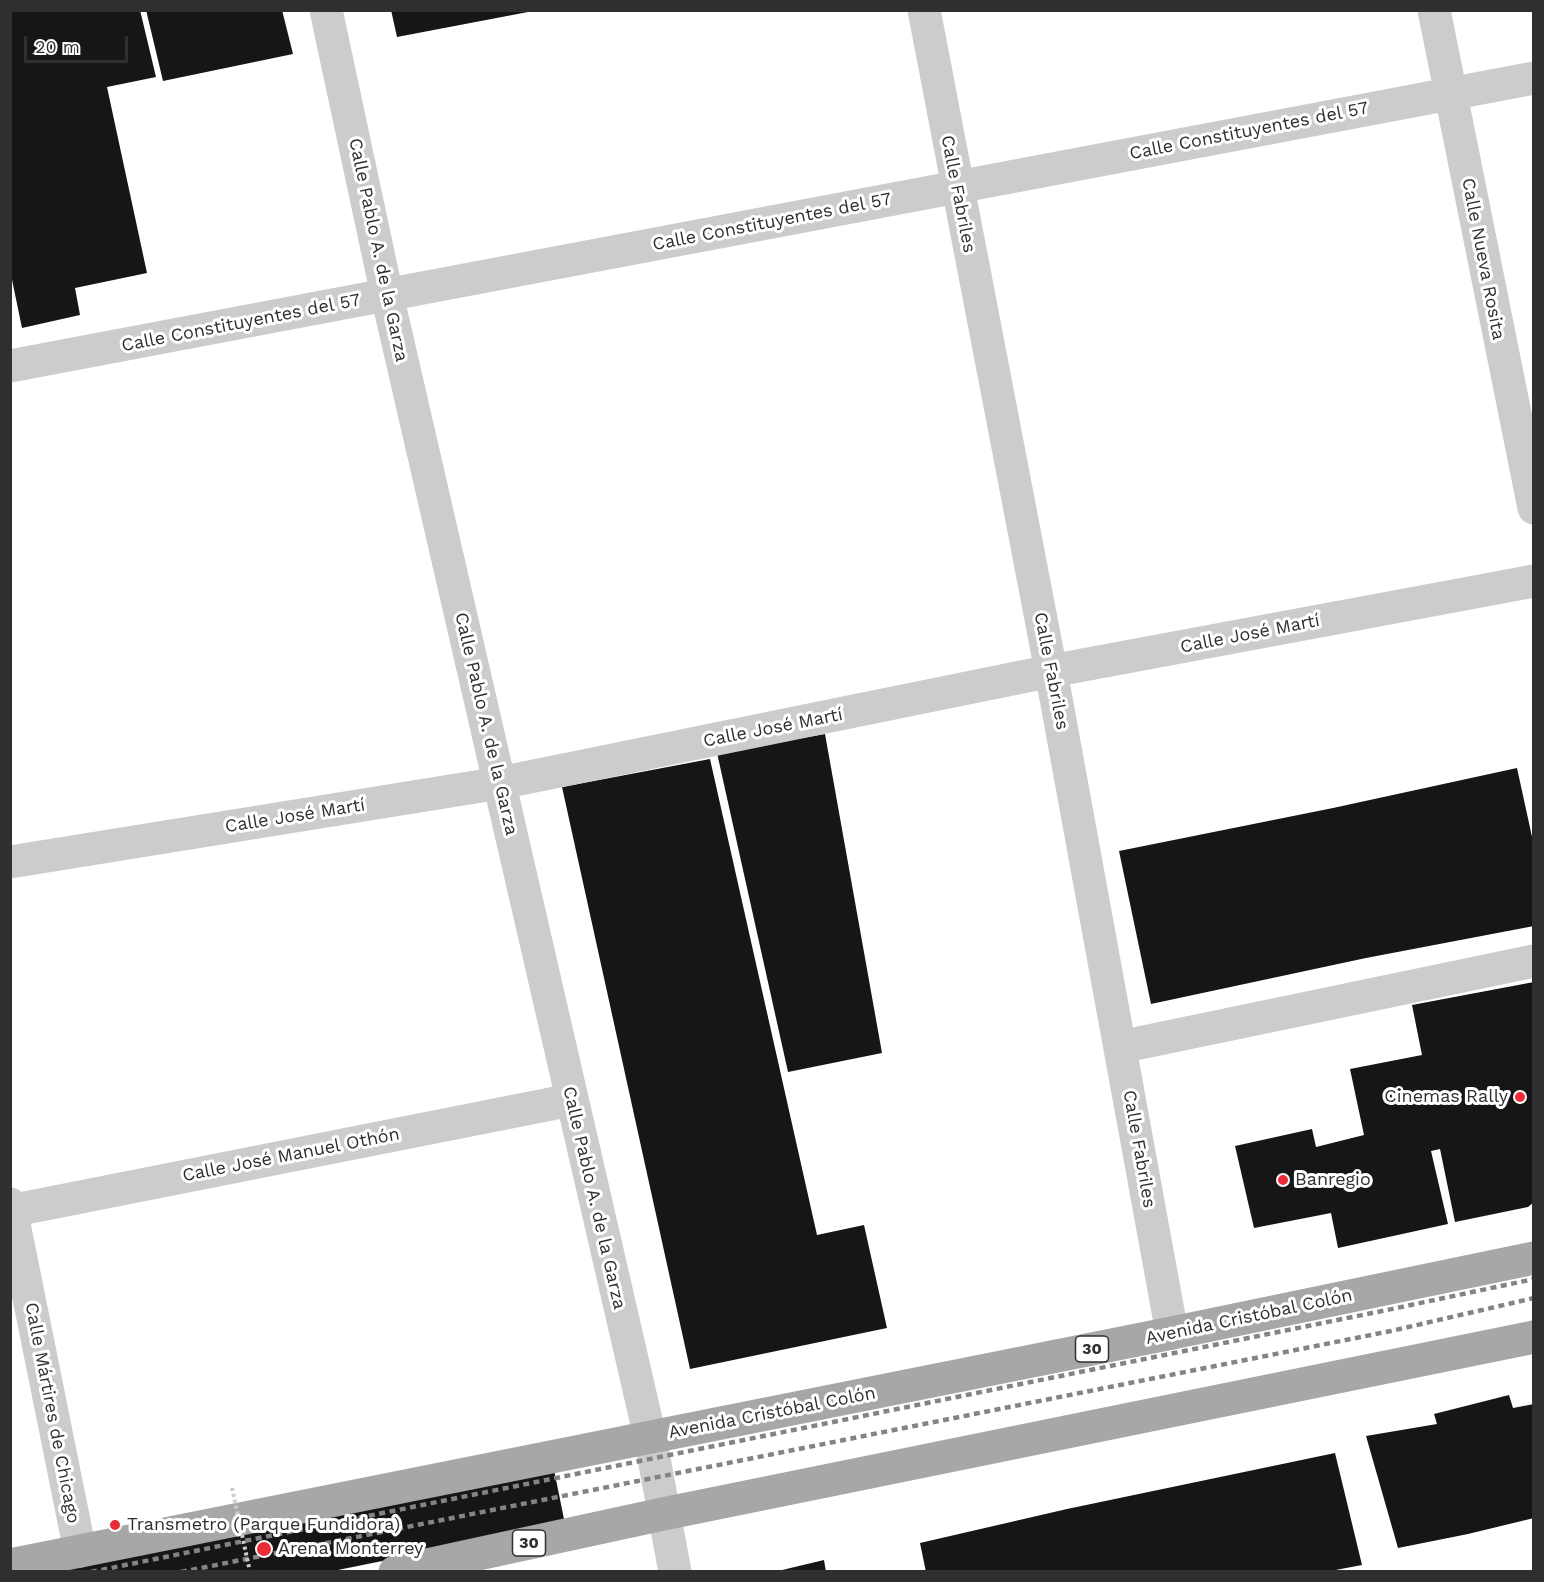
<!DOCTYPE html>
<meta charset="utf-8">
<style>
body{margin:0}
#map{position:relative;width:1544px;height:1582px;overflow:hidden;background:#fff;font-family:"Work Sans",sans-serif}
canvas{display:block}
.frame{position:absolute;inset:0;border:12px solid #2f2f2f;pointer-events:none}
.scale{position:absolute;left:24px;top:36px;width:104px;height:27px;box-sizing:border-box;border:3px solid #2f2f2f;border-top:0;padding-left:8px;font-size:18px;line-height:21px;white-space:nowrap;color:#2f2f2f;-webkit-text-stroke:4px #fff;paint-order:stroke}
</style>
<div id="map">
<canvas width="1544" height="1582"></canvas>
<div class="frame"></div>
<div class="scale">20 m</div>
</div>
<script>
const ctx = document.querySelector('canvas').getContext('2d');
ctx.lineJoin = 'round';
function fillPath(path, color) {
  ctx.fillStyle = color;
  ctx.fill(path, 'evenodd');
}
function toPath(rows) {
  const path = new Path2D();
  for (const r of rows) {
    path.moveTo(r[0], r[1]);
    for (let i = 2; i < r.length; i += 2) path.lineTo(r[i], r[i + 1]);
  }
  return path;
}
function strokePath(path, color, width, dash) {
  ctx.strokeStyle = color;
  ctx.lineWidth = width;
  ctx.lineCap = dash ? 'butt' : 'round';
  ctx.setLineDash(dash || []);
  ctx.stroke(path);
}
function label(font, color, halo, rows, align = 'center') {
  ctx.font = font + ' "Work Sans",sans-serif';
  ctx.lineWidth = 6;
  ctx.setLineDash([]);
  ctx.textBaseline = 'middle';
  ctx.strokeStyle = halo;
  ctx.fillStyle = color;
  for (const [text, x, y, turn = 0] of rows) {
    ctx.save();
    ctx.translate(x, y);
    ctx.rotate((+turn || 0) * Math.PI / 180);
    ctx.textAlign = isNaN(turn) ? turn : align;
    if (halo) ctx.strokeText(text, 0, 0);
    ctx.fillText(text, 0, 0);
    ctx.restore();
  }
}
fillPath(toPath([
 [10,10,140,10,156,77,107,87,147,273,75,288,80,315,22,328,10,270],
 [146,10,282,10,293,54,163,81],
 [391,10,528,10,528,12,397,37],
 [825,734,882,1053,788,1072,717,753],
 [710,759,817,1235,864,1225,887,1328,690,1369,562,787],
 [1517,768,1534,846,1534,926,1366,958,1151,1004,1119,851,1333,808],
 [1534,982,1534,1202,1528,1207,1455,1222,1440,1149,1431,1151,1448,1224,1338,1248,1331,1213,1254,1228,1235,1146,1312,1129,1316,1147,1364,1135,1350,1069,1422,1055,1412,1005],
 [1509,1395,1513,1408,1534,1404,1534,1518,1468,1534,1398,1548,1366,1436,1437,1424,1434,1414],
 [550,1450,565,1524,328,1572,10,1572],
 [1335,1453,1362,1565,1325,1572,926,1572,920,1543,1067,1509],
 [824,1560,826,1572,778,1572,778,1571]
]), '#161616');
strokePath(toPath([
 [924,10,1051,671,1172,1333],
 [1434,10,1534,508],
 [10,366,1534,78],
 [500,783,1051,671,1534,581],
 [1120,1047,1534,961],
 [10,1204,80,1551],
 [10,1211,571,1100]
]), '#ccc', 33);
strokePath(toPath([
 [326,10,387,295,650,1437,675,1572],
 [10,862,500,783]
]), '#ccc', 33);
strokePath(toPath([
 [10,1565,1172,1333,1534,1258],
 [395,1572,663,1514,1534,1337]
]), '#a7a7a7', 33);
strokePath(toPath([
 [91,1572,1387,1310,1534,1279],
 [181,1572,1391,1331,1534,1298]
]), '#848484', 4.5, [6, 4.5]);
strokePath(toPath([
 [232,1488,250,1572]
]), '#ccc', 4, [3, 3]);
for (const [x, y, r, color] of [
 [1520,1097,6,"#ea2c37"],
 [1283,1180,6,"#ea2c37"],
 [115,1525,6,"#ea2c37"],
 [264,1549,8,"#ea2c37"]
]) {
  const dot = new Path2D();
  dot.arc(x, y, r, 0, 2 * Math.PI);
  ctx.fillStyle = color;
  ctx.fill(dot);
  strokePath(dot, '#fff', 2);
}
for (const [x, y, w] of [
 [1092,1349,33],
 [529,1543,33]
]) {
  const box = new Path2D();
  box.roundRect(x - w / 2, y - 13, w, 26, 4.5);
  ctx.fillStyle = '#fff';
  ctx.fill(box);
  strokePath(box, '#2f2f2f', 1.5);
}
label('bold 16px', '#2f2f2f', null, [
 ["30",1092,1349],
 ["30",529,1543]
]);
label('18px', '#2f2f2f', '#fff', [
 ["Calle Constituyentes del 57",1249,131,-11],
 ["Calle Fabriles",958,194,79],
 ["Calle Constituyentes del 57",772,222,-11],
 ["Calle Pablo A. de la Garza",378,250,78],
 ["Calle Nueva Rosita",1483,259,79],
 ["Calle Constituyentes del 57",241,323,-11],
 ["Calle José Martí",1250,634,-11],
 ["Calle Fabriles",1051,671,79],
 ["Calle Pablo A. de la Garza",486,724,77],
 ["Calle José Martí",773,728,-11],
 ["Calle José Martí",295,816,-9],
 ["Calle Fabriles",1139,1149,80],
 ["Calle José Manuel Othón",291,1155,-11],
 ["Calle Pablo A. de la Garza",594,1198,77],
 ["Avenida Cristóbal Colón",1249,1317,-12],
 ["Calle Mártires de Chicago",52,1413,79],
 ["Avenida Cristóbal Colón",772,1413,-11]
]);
label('18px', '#2f2f2f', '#fff', [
 ["Cinemas Rally",1508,1097,"right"],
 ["Banregio",1295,1180],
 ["Transmetro (Parque Fundidora)",127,1525],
 ["Arena Monterrey",278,1549]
], 'left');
</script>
